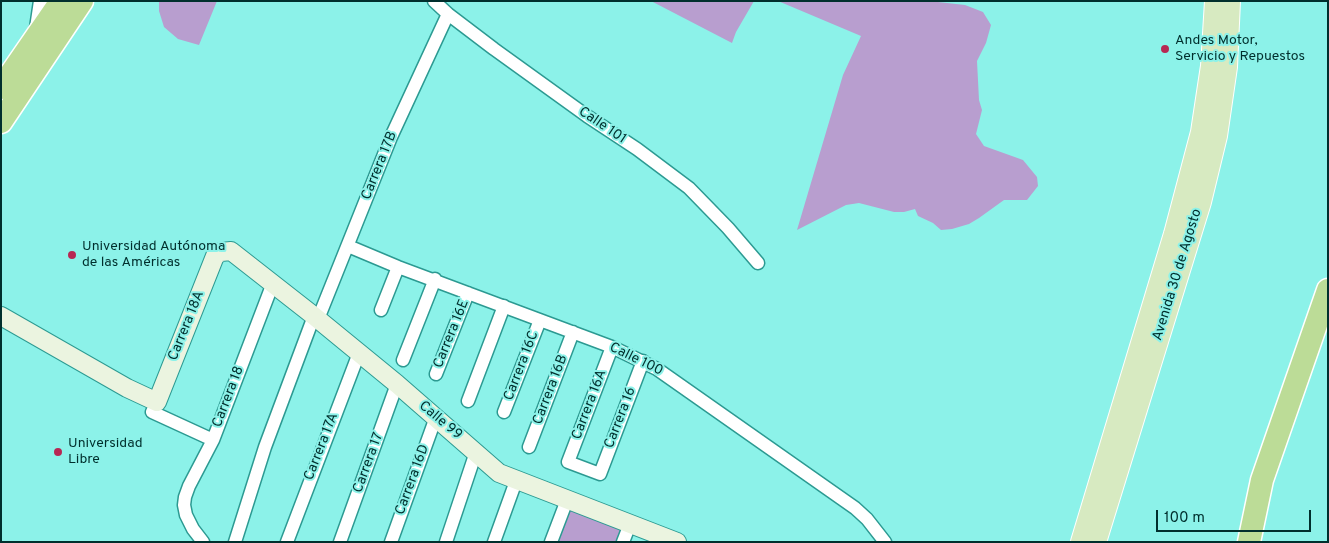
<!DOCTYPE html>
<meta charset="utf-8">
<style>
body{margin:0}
#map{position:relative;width:1329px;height:543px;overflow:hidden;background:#8cf2e9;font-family:Overpass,sans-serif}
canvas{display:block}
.frame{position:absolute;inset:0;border:2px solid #002f2d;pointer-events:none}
.scale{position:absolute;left:1156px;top:510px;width:155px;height:22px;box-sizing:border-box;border:2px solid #002f2d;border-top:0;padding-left:6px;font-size:15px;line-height:18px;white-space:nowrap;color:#002f2d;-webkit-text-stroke:4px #8cf2e9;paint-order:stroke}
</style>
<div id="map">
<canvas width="1329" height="543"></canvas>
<div class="frame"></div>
<div class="scale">100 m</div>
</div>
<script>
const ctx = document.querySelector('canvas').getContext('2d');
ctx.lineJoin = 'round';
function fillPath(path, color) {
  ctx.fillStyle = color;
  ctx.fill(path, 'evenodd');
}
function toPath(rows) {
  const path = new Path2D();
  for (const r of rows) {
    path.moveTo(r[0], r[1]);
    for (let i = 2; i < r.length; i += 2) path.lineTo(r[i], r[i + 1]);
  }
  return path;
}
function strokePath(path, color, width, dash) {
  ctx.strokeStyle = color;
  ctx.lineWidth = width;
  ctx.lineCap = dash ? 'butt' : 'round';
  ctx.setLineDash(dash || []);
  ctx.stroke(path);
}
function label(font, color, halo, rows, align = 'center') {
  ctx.font = font + ' Overpass,sans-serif';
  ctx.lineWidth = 4;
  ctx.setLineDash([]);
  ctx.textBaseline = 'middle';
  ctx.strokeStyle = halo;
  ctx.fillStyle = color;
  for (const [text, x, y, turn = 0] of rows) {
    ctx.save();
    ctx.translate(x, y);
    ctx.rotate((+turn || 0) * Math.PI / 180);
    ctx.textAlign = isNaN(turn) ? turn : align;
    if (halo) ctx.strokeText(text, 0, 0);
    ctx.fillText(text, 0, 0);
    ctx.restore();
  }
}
fillPath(toPath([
 [159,1,217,1,199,45,178,39,164,27,159,11],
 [651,1,754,1,736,32,732,43],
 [778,1,929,1,965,5,983,12,991,25,986,43,977,61,979,100,982,110,976,134,984,146,1023,160,1037,177,1038,186,1027,200,1004,200,979,218,969,224,952,229,941,230,933,223,918,216,915,209,904,212,894,212,859,203,846,205,797,230,843,75,861,36],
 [567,500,630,524,623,542,551,542]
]), '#b89ecf');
const street = toPath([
 [434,1,448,14,494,49,587,116,637,149,689,188,728,228,758,263],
 [36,28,40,1],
 [348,246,398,267,612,347,657,369,855,508,867,519,885,542],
 [381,310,398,267],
 [318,319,391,137,448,14],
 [612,347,568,462,600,474,643,361],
 [403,360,435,279],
 [436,374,468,293],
 [468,401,504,306],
 [157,402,152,412,213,440],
 [504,412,540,320],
 [529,447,573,332],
 [203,542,193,529,186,515,184,505,185,497,189,486,213,440,273,283],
 [235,542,265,447,314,316],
 [287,542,359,353],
 [340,542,397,384],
 [391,542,436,417],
 [446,542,476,452],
 [494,542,516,481],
 [551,542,567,500],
 [623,542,630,524]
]);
const secondary = toPath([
 [1,316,127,388,157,402,215,256,221,252,231,251,314,316,397,384,499,473,677,542]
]);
const primary = toPath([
 [1081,542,1174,234,1201,132,1211,66,1215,1],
 [1096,542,1201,202,1217,136,1227,67,1230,1]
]);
const highway = toPath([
 [1,88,61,1],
 [1,122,82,1],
 [1249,542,1262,480,1328,290]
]);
strokePath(street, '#2c9a92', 15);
strokePath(secondary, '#2c9a92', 20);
strokePath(primary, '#fff', 22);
strokePath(highway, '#fff', 25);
strokePath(street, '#fff', 12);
strokePath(secondary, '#ebf4e0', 18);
strokePath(primary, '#d7eac1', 20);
strokePath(highway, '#bcdc97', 22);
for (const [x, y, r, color] of [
 [1165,49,5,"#b72753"],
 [72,255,5,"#b72753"],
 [58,452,5,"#b72753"]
]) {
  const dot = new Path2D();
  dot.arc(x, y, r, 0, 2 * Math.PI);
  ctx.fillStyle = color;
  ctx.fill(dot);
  strokePath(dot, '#8cf2e9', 2);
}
label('14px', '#002f2d', '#8cf2e9', [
 ["Andes Motor,",1175,41],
 ["Servicio y Repuestos",1175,57],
 ["Universidad Autónoma",82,247],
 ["de las Américas",82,263],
 ["Universidad",68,444],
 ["Libre",68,460]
], 'left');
label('14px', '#002f2d', '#8cf2e9', [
 ["Calle 101",602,126,34],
 ["Carrera 17B",380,166,-68],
 ["Avenida 30 de Agosto",1178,275,-73],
 ["Carrera 18A",187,326,-68],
 ["Carrera 16E",452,334,-68],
 ["Calle 100",636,360,26],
 ["Carrera 16C",522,366,-69],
 ["Carrera 16B",551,390,-69],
 ["Carrera 18",229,397,-69],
 ["Carrera 16A",590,405,-69],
 ["Carrera 16",621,418,-69],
 ["Calle 99",440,421,40],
 ["Carrera 17A",322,447,-69],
 ["Carrera 17",369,463,-70],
 ["Carrera 16D",413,480,-70]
]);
</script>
